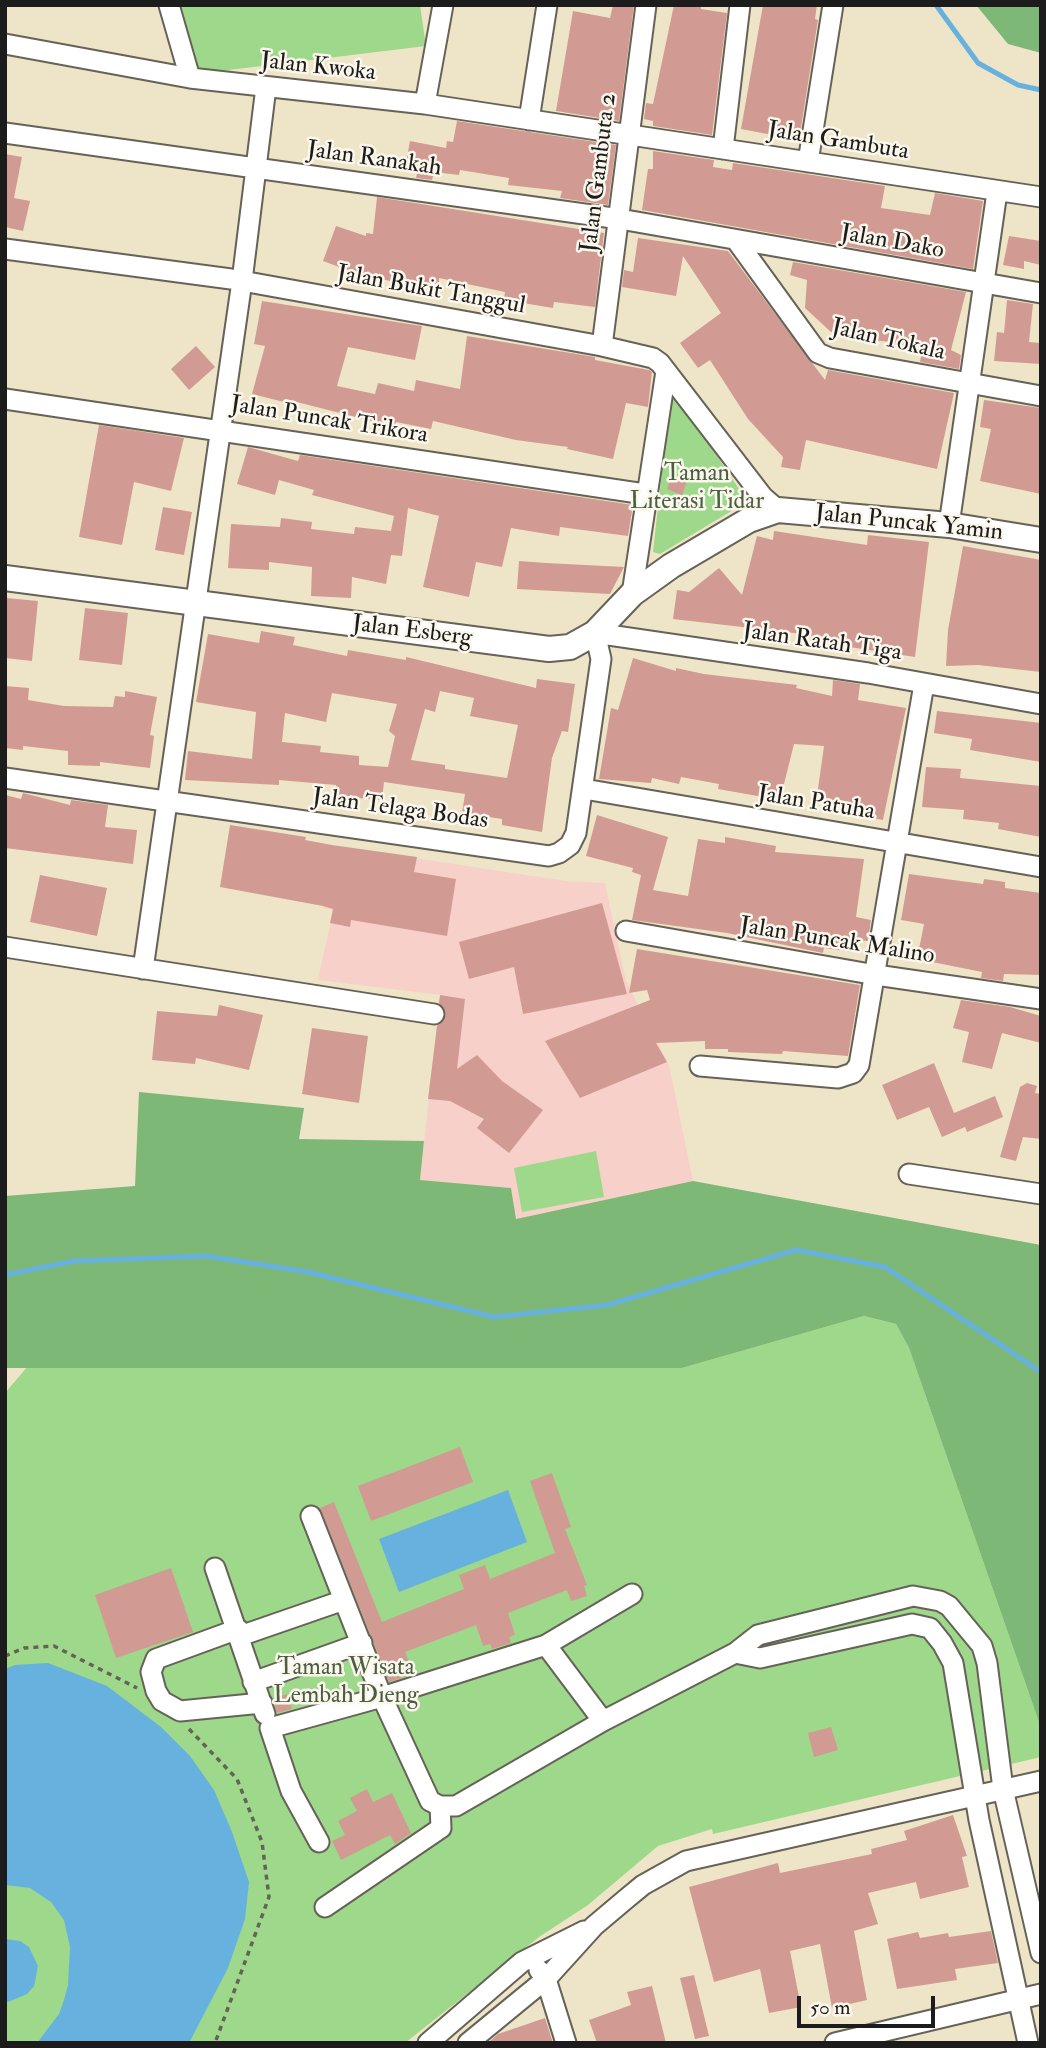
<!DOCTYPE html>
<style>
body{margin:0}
#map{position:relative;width:1046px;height:2048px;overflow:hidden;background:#eee5c8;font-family:"IM FELL Double Pica",serif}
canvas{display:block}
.frame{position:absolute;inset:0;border:7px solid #1c1c1c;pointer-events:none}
.scale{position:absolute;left:797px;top:1996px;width:138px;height:32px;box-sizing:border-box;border:4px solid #1c1c1c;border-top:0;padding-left:9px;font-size:21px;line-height:24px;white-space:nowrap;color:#1c1c1c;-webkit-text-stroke:5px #fbf7ec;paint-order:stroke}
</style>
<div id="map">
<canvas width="1046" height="2048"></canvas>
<div class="frame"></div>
<div class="scale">50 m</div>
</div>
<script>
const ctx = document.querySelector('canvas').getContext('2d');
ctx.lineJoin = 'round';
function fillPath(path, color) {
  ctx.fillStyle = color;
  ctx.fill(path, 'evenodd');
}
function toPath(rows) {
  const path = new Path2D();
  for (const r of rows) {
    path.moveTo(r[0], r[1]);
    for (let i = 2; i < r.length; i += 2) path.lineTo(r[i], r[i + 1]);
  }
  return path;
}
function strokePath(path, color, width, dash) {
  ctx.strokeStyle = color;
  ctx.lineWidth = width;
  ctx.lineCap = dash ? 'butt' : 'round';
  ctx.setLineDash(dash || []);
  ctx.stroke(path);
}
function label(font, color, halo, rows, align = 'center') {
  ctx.font = font + ' "IM FELL Double Pica",serif';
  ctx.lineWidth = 5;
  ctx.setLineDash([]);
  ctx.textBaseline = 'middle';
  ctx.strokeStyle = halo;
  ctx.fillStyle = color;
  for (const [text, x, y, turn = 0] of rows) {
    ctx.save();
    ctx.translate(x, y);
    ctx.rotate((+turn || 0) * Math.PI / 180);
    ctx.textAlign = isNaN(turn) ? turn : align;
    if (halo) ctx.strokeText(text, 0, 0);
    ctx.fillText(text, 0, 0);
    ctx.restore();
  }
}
fillPath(toPath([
 [336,846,566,881,605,883,626,981,669,1065,693,1181,515,1219,511,1188,420,1180,440,995,318,980,333,910,323,908]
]), '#f7d1c9');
fillPath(toPath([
 [176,5,420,5,426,46,196,74],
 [679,399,745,498,743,504,660,554,653,552,670,400],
 [596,1151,604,1197,522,1212,514,1168],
 [864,1316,896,1324,909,1348,1041,1728,1041,1757,713,1834,712,1829,658,1846,588,1905,539,1937,405,2043,5,2043,5,1393,28,1366,404,1362,682,1368]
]), '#9dd88b');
fillPath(toPath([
 [976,5,1041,5,1041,53,1008,44],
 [139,1092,304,1108,299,1139,424,1141,420,1180,511,1188,516,1219,693,1181,1041,1245,1041,1728,909,1348,896,1324,864,1316,682,1368,5,1368,5,1196,135,1186]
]), '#7eb877');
fillPath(toPath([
 [508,1490,527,1542,399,1592,379,1539],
 [48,1663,107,1686,161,1727,190,1756,214,1790,232,1832,249,1882,245,1919,228,1968,189,2043,37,2043,59,2014,64,2000,68,1985,70,1947,64,1920,51,1902,30,1888,5,1885,5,1669,15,1665],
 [5,1939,20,1941,29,1947,38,1966,34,1986,27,1994,8,2002,5,2001]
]), '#67b1df');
strokePath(toPath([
 [936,5,978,63,1018,85,1041,90],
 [5,1275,74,1261,206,1256,308,1272,494,1317,607,1305,796,1250,885,1267,1041,1372]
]), '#67b1df', 5);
fillPath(toPath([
 [613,5,634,5,619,121,556,111,573,11,610,18],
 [674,5,701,5,701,9,727,13,712,135,653,126,653,121,644,119,646,103,653,104],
 [763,5,817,5,815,19,818,20,799,140,741,129],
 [457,121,616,145,608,205,560,198,562,191,508,185,509,178,460,170,459,175,434,172,432,180,416,178,418,170,405,168,410,141,446,148,447,141,453,142],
 [653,151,714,160,713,167,732,170,733,163,885,186,881,208,930,215,935,193,983,201,973,269,642,210,648,169,653,169],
 [5,154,22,157,14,198,30,201,23,231,5,227],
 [377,197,604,233,595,307,554,302,553,308,529,304,504,299,505,292,439,278,439,284,395,282,358,274,323,261,336,226,366,236,366,233,373,234],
 [1009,236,1041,241,1041,265,1024,261,1024,269,1003,265],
 [638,238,728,251,825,380,828,370,954,393,937,469,806,440,800,470,781,467,783,457,748,419,710,360,698,368,680,343,721,313,683,256,676,296,622,287,624,270,633,272],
 [793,262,966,292,951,350,961,355,959,369,920,362,922,350,892,347,892,342,858,339,831,332,805,308,807,280,790,275],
 [1007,300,1033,304,1029,342,1041,343,1041,364,994,361,997,332,1004,333],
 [262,301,422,326,415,360,348,347,337,386,375,394,378,383,414,391,416,380,460,389,467,336,595,357,595,360,649,370,652,372,648,407,626,403,613,459,567,449,568,447,516,440,433,421,431,429,396,422,395,427,285,399,284,402,252,394,265,346,254,344],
 [196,346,215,367,189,390,171,369],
 [984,400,1041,408,1041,494,980,481,991,429,980,427],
 [99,425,184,438,171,491,134,482,122,545,79,537],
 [248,447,298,461,300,455,633,505,628,536,560,527,559,536,511,528,502,567,476,562,469,597,423,587,439,516,408,508,402,556,391,555,386,584,352,577,351,598,311,596,312,567,269,562,269,570,228,568,231,524,280,527,281,518,312,522,311,529,354,534,355,527,391,531,394,516,312,495,314,490,279,480,275,495,237,484],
 [672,476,687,481,682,495,667,489],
 [163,507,192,512,184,555,155,550],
 [774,531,867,545,868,535,929,542,915,657,810,641,811,635,673,619,677,590,689,592,719,568,742,595,757,536,773,540],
 [963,546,1041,560,1041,672,978,665,946,666,948,630],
 [519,561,546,563,624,567,610,594,517,589],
 [6,598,38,601,32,661,5,658],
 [85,608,128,613,122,665,79,660],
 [261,631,295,637,293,645,347,656,348,650,406,660,406,657,536,688,537,679,575,684,568,732,562,731,552,758,542,832,502,825,502,819,462,813,465,794,384,782,382,800,335,796,336,785,279,780,279,785,185,780,188,751,252,759,256,712,196,702,208,634,259,643],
 [440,691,474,698,470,716,518,725,507,778,445,769,445,765,411,760,425,709,435,712],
 [332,693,397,704,389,731,395,736,388,767,359,765,359,756,320,752,321,746,282,742,285,713,326,722],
 [633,658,676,671,676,668,704,674,797,685,796,688,832,696,833,680,860,684,858,700,906,708,883,820,854,815,855,808,816,803,824,746,794,744,780,800,718,789,719,784,681,777,679,784,652,778,651,783,599,779,611,708,618,710],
 [5,686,29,688,28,700,64,706,113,707,115,696,125,697,125,691,157,697,150,735,154,736,150,768,100,762,100,766,68,765,68,751,23,746,23,750,5,748],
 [937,711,1041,723,1041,762,970,750,972,739,934,733],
 [926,767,961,769,960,778,1041,786,1041,837,998,829,999,823,963,819,964,810,922,807],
 [23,793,70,805,71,800,108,805,105,827,137,830,133,864,5,848,5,795,21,799],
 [597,815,668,837,653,890,688,896,698,839,725,843,725,837,776,846,775,852,864,859,856,917,871,920,868,941,854,940,853,952,824,948,823,953,727,933,632,920,641,875,632,872,633,868,586,856],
 [230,825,306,837,305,840,332,845,417,857,414,872,456,879,447,936,351,920,350,927,330,923,333,909,323,906,220,887],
 [909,874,983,884,984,879,1005,882,1005,888,1041,893,1041,975,1004,974,1003,981,981,978,982,972,917,959,924,924,901,920],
 [40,875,107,888,97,936,30,922],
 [602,903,627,994,523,1014,514,967,469,979,459,942],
 [637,949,860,985,848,1056,783,1051,782,1054,728,1052,728,1049,705,1049,705,1041,656,1043,667,1062,580,1098,545,1041,650,1000,647,990,629,993],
 [440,995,465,999,457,1069,477,1055,502,1081,543,1110,509,1153,477,1128,484,1119,450,1101,428,1099,437,1026,446,1015,439,1003],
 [961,1000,1010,1007,1041,1016,1041,1043,1002,1033,992,1069,962,1062,969,1032,953,1028],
 [219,1005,263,1015,249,1070,196,1058,195,1064,152,1060,157,1011,217,1016],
 [312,1028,368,1036,359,1103,302,1094],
 [934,1063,954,1113,995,1096,1003,1117,967,1132,965,1127,942,1137,929,1107,897,1120,882,1085],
 [1027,1083,1037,1086,1035,1093,1041,1094,1041,1139,1023,1137,1016,1161,1000,1157,1020,1087],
 [460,1447,473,1482,371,1521,358,1486],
 [552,1473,571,1527,565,1529,587,1585,584,1586,587,1596,571,1601,567,1590,508,1613,515,1635,509,1637,511,1643,492,1649,490,1644,483,1646,476,1625,405,1652,413,1674,389,1682,320,1508,334,1502,382,1622,464,1589,459,1575,485,1565,490,1579,555,1553,530,1481],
 [171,1568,193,1632,116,1658,95,1595],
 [287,1694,292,1709,277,1713,273,1698],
 [831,1727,838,1750,814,1757,808,1733],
 [367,1789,373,1802,392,1793,411,1833,395,1844,390,1835,341,1860,332,1841,345,1835,338,1821,357,1811,350,1798],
 [953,1815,967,1856,962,1857,969,1887,920,1899,916,1882,868,1893,878,1924,854,1931,867,2000,832,2008,820,1944,790,1951,801,2007,769,2013,760,1969,714,1982,689,1887,778,1863,780,1873,872,1854,871,1849,907,1840,904,1831],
 [991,1931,998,1963,955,1969,957,1980,897,1989,887,1939,918,1932,920,1938,948,1933,949,1937],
 [694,1975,709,2036,695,2039,680,1978],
 [652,1986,666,2043,597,2043,589,2020,631,2005,627,1992],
 [545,2018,553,2043,488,2043,498,2034]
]), '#d19b93');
const minor = toPath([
 [169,5,190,78],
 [5,44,190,78,425,104,1041,197],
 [425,104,443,5],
 [529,120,547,5],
 [5,133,620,219,1041,293],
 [723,149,740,5],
 [808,162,833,5],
 [736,240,818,353,830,358,1041,396],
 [5,249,231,279,602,346,653,358,660,363,763,497,778,510],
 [602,346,646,5],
 [5,399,645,494],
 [949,525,997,192],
 [632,594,666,371],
 [5,778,549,856,559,853,570,845,576,833,601,659,595,633,868,673,1041,704],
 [584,789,1041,867],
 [626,931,876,975,1041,999],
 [5,947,434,1014],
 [143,969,242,281,266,87],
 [700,1066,838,1078,853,1073,859,1065,924,684],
 [909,1174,1041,1194],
 [311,1516,382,1697,546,1645,603,1721],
 [215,1568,265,1714],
 [238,1629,156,1659,151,1672,156,1691,162,1701,180,1711,262,1703],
 [240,1636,344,1600],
 [546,1645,632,1594],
 [735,1653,760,1658,912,1624,930,1628,942,1643,953,1663,979,1820,1028,2043],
 [253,1682,362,1643],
 [319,1842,291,1791,270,1728,382,1697,430,1801,440,1806,456,1806,603,1721,735,1653,758,1635,913,1596,940,1601,949,1606,982,1646,987,1663,1003,1789,1041,1953],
 [325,1907,441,1828,440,1806],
 [539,1970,546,1979,566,2043],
 [428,2043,522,1962,584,1931],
 [468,2043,546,1979,594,1926,626,1899,643,1885,686,1861,1041,1781],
 [835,2043,1041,1994]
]);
const major = toPath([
 [5,578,549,649,570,647,595,633,632,594,671,566,749,520,778,510,949,525,1041,540]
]);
strokePath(minor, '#666258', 23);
strokePath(major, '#666258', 28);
strokePath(toPath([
 [5,1656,24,1648,54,1646,137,1688],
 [189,1729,237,1779,262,1842,269,1897,215,2043]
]), '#666258', 3.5, [5, 5]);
strokePath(minor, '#fff', 19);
strokePath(major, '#fff', 24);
label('24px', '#1c1c1c', '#fbf7ec', [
 ["Jalan Kwoka",318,68,6],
 ["Jalan Gambuta",838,142,9],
 ["Jalan Ranakah",374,160,8],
 ["Jalan Gambuta 2",600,173,-83],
 ["Jalan Dako",892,243,10],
 ["Jalan Bukit Tanggul",431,291,10],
 ["Jalan Tokala",888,341,13],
 ["Jalan Puncak Trikora",329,421,9],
 ["Jalan Puncak Yamin",909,524,6],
 ["Jalan Esberg",412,632,7],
 ["Jalan Ratah Tiga",822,643,8],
 ["Jalan Patuha",816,804,9],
 ["Jalan Telaga Bodas",400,810,8],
 ["Jalan Puncak Malino",837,942,9]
]);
label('24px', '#495e43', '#fbf7ec', [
 ["Taman",697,475],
 ["Literasi Tidar",697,503],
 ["Taman Wisata",346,1669],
 ["Lembah Dieng",346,1697]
]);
</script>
